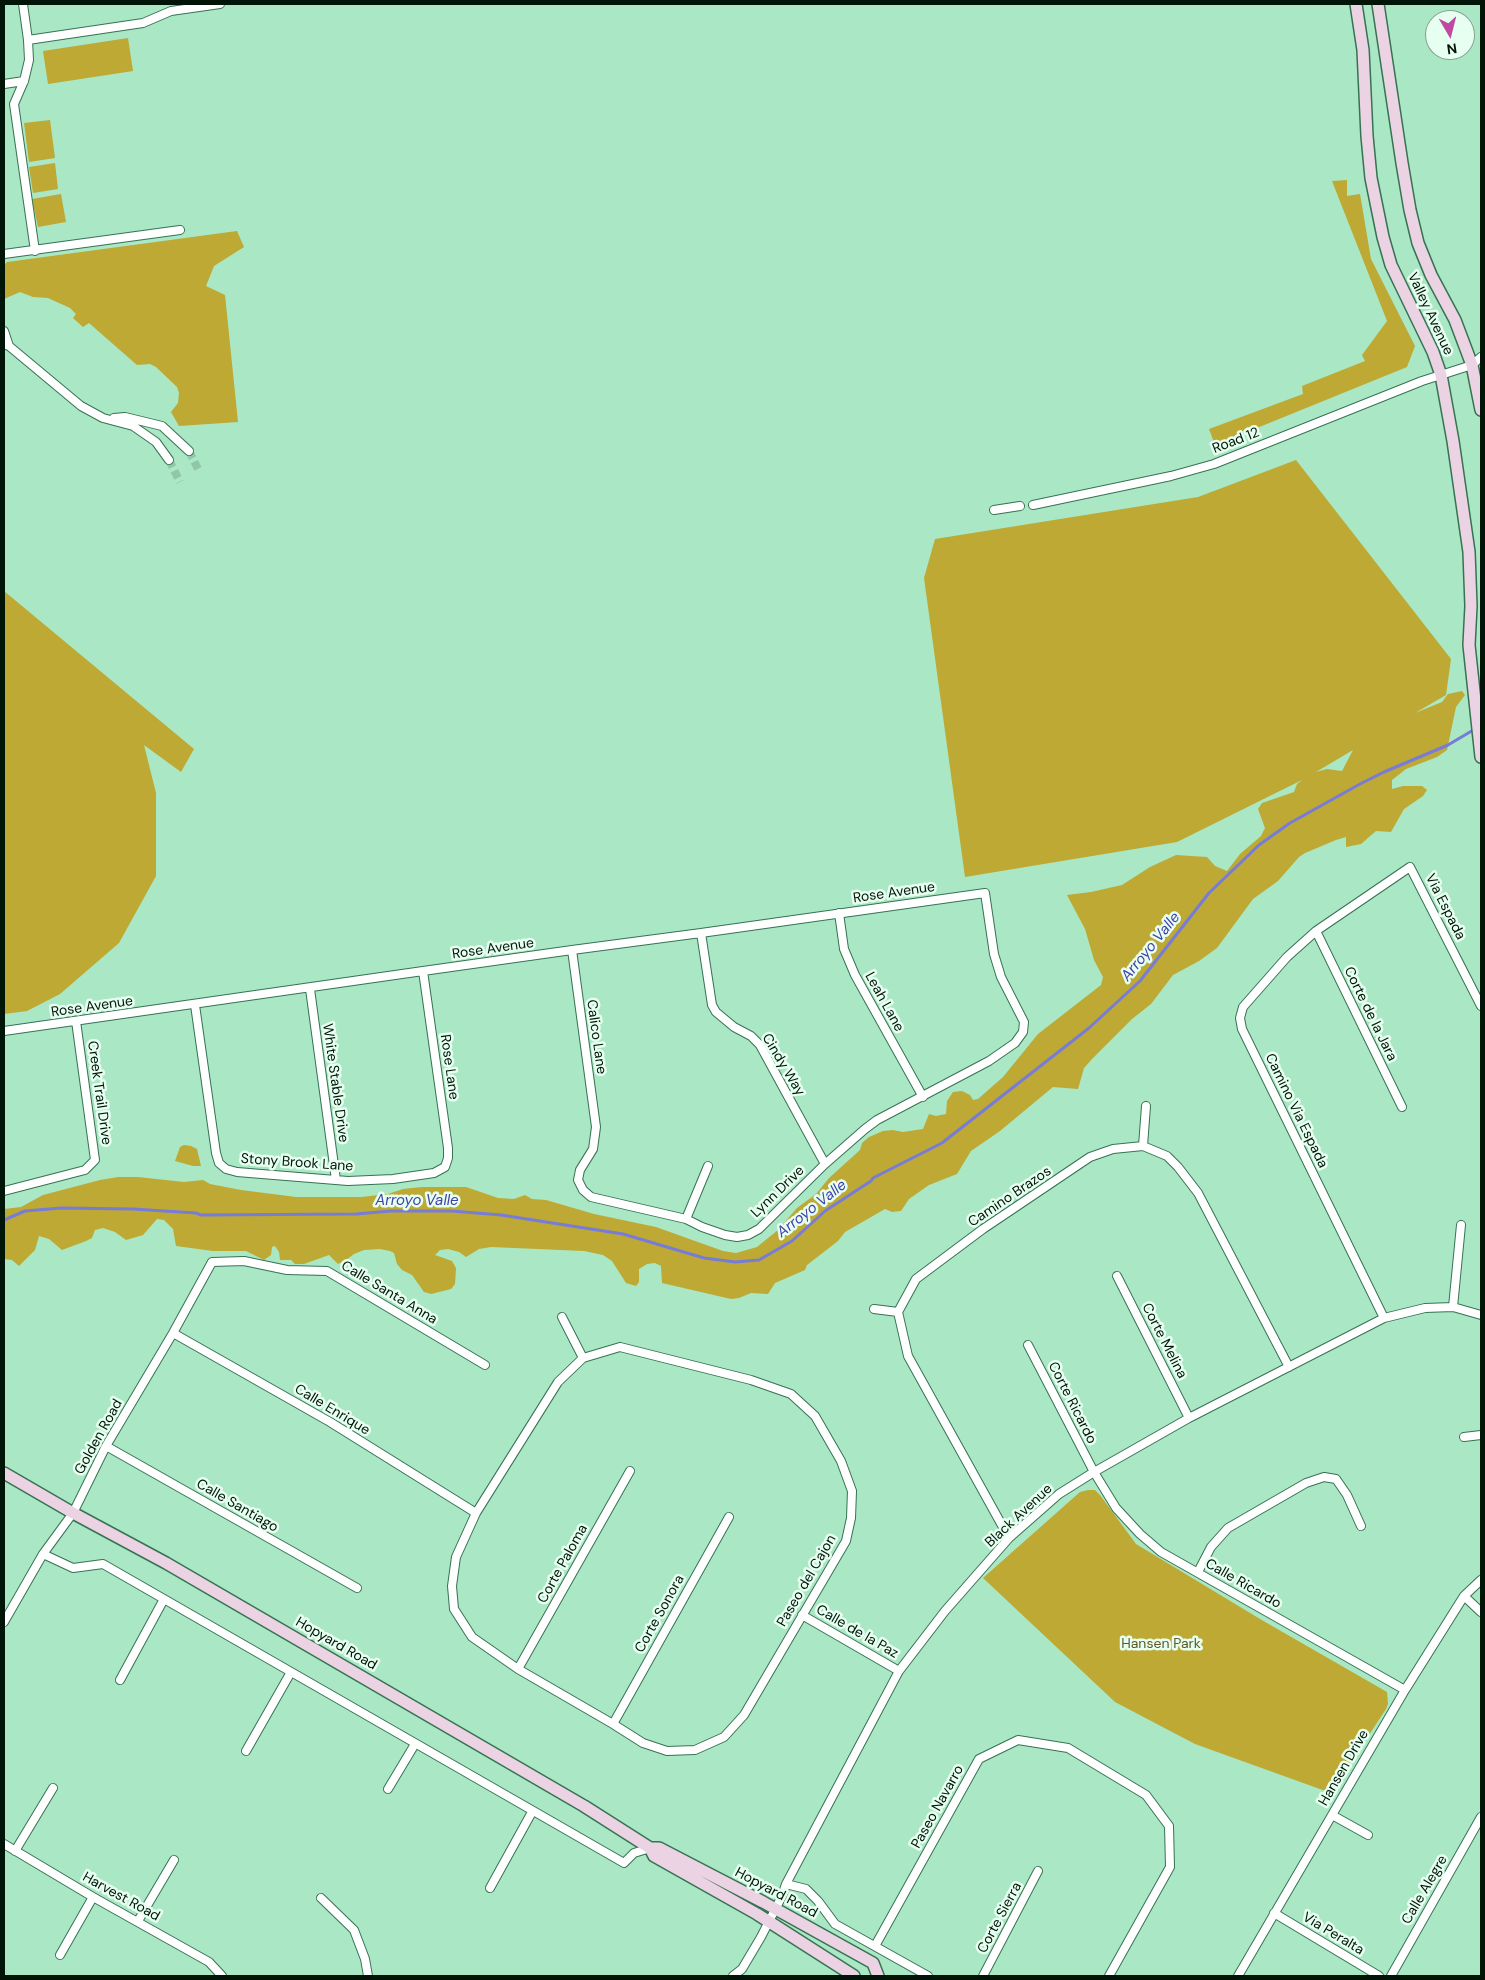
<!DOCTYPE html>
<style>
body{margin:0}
#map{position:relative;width:1485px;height:1980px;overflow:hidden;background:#aae7c4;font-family:"DM Sans",sans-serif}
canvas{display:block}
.frame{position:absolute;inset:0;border:5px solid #001408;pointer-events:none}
.north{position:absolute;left:1425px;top:10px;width:50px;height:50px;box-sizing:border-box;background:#e7fff0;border:1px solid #8ba193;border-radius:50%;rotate:172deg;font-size:14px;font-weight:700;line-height:20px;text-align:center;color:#001408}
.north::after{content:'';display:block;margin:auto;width:18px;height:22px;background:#c04aa1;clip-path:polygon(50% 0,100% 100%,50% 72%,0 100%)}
</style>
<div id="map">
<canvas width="1485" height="1980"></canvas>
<div class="frame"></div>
<div class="north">N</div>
</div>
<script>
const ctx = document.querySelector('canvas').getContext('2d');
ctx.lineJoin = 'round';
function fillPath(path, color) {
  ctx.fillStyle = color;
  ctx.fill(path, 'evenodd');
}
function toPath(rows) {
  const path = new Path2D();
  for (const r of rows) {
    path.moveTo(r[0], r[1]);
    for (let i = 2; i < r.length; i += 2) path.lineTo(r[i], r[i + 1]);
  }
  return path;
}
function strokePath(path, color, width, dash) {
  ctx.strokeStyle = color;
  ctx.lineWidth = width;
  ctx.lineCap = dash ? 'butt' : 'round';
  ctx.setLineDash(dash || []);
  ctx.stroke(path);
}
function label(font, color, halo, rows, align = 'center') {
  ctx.font = font + ' "DM Sans",sans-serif';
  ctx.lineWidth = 5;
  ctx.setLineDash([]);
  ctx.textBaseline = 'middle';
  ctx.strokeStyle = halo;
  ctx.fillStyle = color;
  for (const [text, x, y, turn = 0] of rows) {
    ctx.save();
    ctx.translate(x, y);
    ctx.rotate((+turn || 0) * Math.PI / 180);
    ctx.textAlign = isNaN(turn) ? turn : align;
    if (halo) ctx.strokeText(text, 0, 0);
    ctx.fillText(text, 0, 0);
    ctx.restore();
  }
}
fillPath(toPath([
 [128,38,133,71,48,84,43,51],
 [50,120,55,158,29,162,24,123],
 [55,163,58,189,33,193,29,167],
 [1347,180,1347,196,1360,194,1371,259,1415,346,1407,367,1215,445,1209,429,1303,394,1302,386,1365,361,1362,355,1387,321,1332,181],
 [61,194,66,222,38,227,32,199],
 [237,231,244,247,214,266,206,286,225,295,238,422,179,426,171,412,178,403,179,393,177,387,156,367,150,364,137,365,89,323,83,327,73,318,76,314,70,308,48,298,33,297,20,292,4,299,4,265,7,262],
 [1296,460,1451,659,1446,695,1415,713,1442,702,1448,694,1462,691,1465,695,1456,707,1447,750,1437,757,1406,769,1392,780,1392,789,1403,786,1422,786,1427,790,1423,796,1404,809,1391,832,1376,831,1361,844,1346,847,1346,837,1336,840,1305,853,1299,857,1278,881,1253,899,1217,948,1199,961,1173,975,1151,1004,1132,1019,1092,1059,1084,1068,1078,1089,1053,1087,1000,1131,971,1151,957,1174,929,1185,909,1199,901,1211,892,1212,885,1209,845,1232,838,1241,807,1265,805,1270,775,1283,768,1294,751,1293,739,1298,731,1299,662,1283,661,1266,655,1263,647,1264,639,1269,639,1282,636,1286,626,1283,612,1261,603,1255,584,1251,491,1247,479,1249,466,1257,459,1252,448,1249,440,1250,435,1255,452,1261,456,1268,455,1284,451,1289,431,1294,424,1292,412,1275,402,1270,397,1264,394,1253,390,1251,380,1249,364,1250,354,1254,346,1260,338,1264,329,1255,304,1264,295,1264,291,1260,280,1260,279,1252,275,1246,272,1247,271,1255,264,1260,246,1251,213,1251,176,1246,173,1229,164,1220,157,1219,143,1235,126,1240,115,1232,103,1228,95,1230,92,1238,86,1241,62,1250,49,1239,39,1236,35,1250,19,1266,12,1260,4,1259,4,1209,21,1207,43,1195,100,1180,118,1177,138,1177,184,1182,203,1180,210,1184,241,1190,296,1197,361,1197,388,1194,403,1189,422,1187,466,1187,498,1198,514,1199,525,1195,532,1199,546,1200,594,1214,656,1227,723,1251,736,1253,757,1247,778,1230,797,1208,816,1194,829,1178,860,1150,862,1143,869,1137,883,1131,893,1130,903,1132,923,1129,929,1114,936,1116,946,1114,947,1101,953,1092,962,1091,970,1095,973,1100,978,1099,1003,1077,1038,1034,1101,985,1103,977,1094,960,1085,929,1067,895,1091,892,1122,885,1150,867,1176,855,1207,857,1215,866,1227,871,1240,854,1261,836,1265,828,1258,809,1262,803,1294,792,1297,784,1302,780,1177,842,965,877,924,578,935,539,1198,497],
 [1353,750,1342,771,1327,769,1316,772],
 [4,591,194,749,181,772,144,745,156,793,156,876,119,943,60,994,27,1011,4,1014],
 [184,1145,191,1146,197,1149,201,1166,193,1166,175,1161,180,1147],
 [1088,1490,1095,1490,1100,1495,1136,1544,1260,1619,1387,1692,1388,1704,1386,1709,1331,1793,1195,1744,1115,1702,983,1578,1080,1492]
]), '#bda933');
strokePath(toPath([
 [4,1220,25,1211,61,1208,133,1209,196,1213,201,1215,356,1214,391,1211,452,1211,501,1215,623,1234,704,1258,735,1262,759,1260,792,1241,825,1211,871,1181,873,1178,942,1143,1089,1028,1140,981,1209,893,1259,845,1290,823,1360,784,1384,772,1448,745,1475,729]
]), '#777cd8', 3);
strokePath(toPath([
 [189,451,198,469],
 [169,460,180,482]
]), '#90c7a8', 8, [8, 4]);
const minor = toPath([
 [23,4,28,40],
 [4,84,24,81],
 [35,251,14,104,24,81,29,60,28,40,143,23,171,11,220,4],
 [4,254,180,230],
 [4,331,9,346],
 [4,344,9,346,81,406,103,418,133,426,156,442,169,460],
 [114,418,125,417,162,426,189,451],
 [1033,505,1171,476,1214,464,1422,381,1472,365,1481,357],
 [994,510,1020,506],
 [839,913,844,949,855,975,923,1097],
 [1316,931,1402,1107],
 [701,933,712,1005,716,1012,734,1027,751,1036,760,1045,825,1164],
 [310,989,336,1180],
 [195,1005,216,1153,219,1163,226,1169,237,1172,348,1181,393,1179,434,1173,445,1167,448,1158,448,1148,423,971],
 [4,1031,423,971,572,950,701,933,985,893,994,954,1001,977,1024,1022,1023,1032,1015,1043,989,1061,877,1120,865,1129,825,1164,759,1229,748,1235,737,1237,725,1235,702,1227,686,1219,591,1197,583,1190,578,1180,580,1170,593,1149,596,1127,572,950],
 [1143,1146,1146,1106],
 [4,1191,85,1170,95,1160,76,1021],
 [686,1219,708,1166],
 [1117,1276,1189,1418],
 [1453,1307,1461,1225],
 [874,1309,898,1312],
 [562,1317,583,1358],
 [1384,1318,1242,1029,1240,1018,1243,1007,1287,957,1316,931,1410,867,1481,1006],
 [173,1333,330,1422,476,1513],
 [1028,1345,1094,1472,1116,1508,1140,1534,1161,1552,1405,1690],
 [620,1347,751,1380,791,1394,815,1416,841,1461,852,1491,851,1518,846,1541,744,1715,724,1737,695,1750,667,1751,643,1743,613,1724,518,1669,472,1637,454,1609,452,1586,456,1557,476,1513,558,1382,583,1358,620,1347],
 [1464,1437,1481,1435],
 [106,1446,357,1588],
 [1009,1538,908,1356,898,1312,916,1279,983,1229,1090,1157,1113,1149,1143,1146,1167,1156,1178,1167,1198,1193,1289,1367],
 [43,1554,73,1568,103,1564,624,1863,634,1853,650,1848],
 [1198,1572,1211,1547,1228,1528,1306,1483,1324,1477,1336,1479,1347,1495,1361,1526],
 [1464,1596,1481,1612],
 [802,1615,899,1671],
 [4,1622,43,1554,73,1513,106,1446,173,1333,212,1262,244,1261,287,1270,327,1271,485,1365],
 [518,1669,630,1471],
 [120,1680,164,1599],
 [613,1724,729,1517],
 [246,1751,291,1672],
 [388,1789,415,1744],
 [1332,1815,1368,1835],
 [4,1844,93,1897,209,1962,222,1976],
 [15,1851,53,1788],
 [786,1884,806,1889,818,1901,835,1924,928,1976],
 [490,1888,532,1812],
 [321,1898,354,1930,365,1959,368,1976],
 [1274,1913,1379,1976],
 [138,1921,174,1860],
 [875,1946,979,1759,1018,1740,1068,1748,1146,1795,1169,1826,1170,1867,1109,1976],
 [60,1955,93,1897],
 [733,1976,742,1969,761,1937,782,1896,786,1884,899,1671,945,1611,1009,1538,1059,1494,1094,1472,1189,1418,1384,1318,1425,1308,1453,1307,1481,1315],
 [983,1976,1038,1871],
 [1238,1976,1405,1690,1464,1596,1481,1580],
 [1391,1976,1481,1817]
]);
const secondary = toPath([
 [1356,4,1363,50,1367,136,1371,178,1383,237,1391,265,1433,352,1441,375,1453,441,1469,552,1471,606,1469,645,1481,757],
 [1378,4,1402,163,1410,210,1418,243,1431,275,1455,320,1472,365,1481,410],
 [4,1473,73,1513,166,1563,584,1806,650,1848,654,1856,757,1914,854,1976],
 [650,1848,659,1848,763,1902,873,1963,878,1976]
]);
strokePath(minor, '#377253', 10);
strokePath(secondary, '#377253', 14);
strokePath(minor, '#fff', 8);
strokePath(secondary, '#ebd3e4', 11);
label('14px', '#001408', '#e7fff0', [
 ["Valley Avenue",1430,314,65],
 ["Road 12",1236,441,-21],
 ["Rose Avenue",894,893,-8],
 ["Via Espada",1445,907,63],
 ["Rose Avenue",493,949,-8],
 ["Leah Lane",884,1002,61],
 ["Rose Avenue",92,1007,-8],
 ["Corte de la Jara",1370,1014,64],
 ["Calico Lane",596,1037,82],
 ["Cindy Way",783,1065,59],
 ["Rose Lane",449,1067,82],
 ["White Stable Drive",335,1083,82],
 ["Creek Trail Drive",99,1093,82],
 ["Camino Via Espada",1296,1111,64],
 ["Stony Brook Lane",297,1163,4],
 ["Lynn Drive",778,1192,-44],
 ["Camino Brazos",1010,1197,-34],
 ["Calle Santa Anna",389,1293,31],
 ["Corte Melina",1164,1341,63],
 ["Corte Ricardo",1072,1403,63],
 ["Calle Enrique",332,1410,31],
 ["Golden Road",99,1437,-61],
 ["Calle Santiago",237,1506,30],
 ["Black Avenue",1019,1516,-43],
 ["Corte Paloma",563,1564,-61],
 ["Paseo del Cajon",807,1581,-60],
 ["Calle Ricardo",1243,1584,30],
 ["Corte Sonora",660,1614,-61],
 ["Calle de la Paz",857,1632,30],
 ["Hopyard Road",336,1644,30],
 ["Hansen Drive",1344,1768,-60],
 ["Paseo Navarro",938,1807,-61],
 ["Calle Alegre",1425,1890,-60],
 ["Hopyard Road",776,1893,28],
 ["Harvest Road",121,1897,29],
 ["Corte Sierra",1000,1918,-62],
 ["Via Peralta",1333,1934,31]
]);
label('14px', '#605829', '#e7fff0', [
 ["Hansen Park",1161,1644]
]);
label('italic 15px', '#4440ab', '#e7fff0', [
 ["Arroyo Valle",1151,947,-51],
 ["Arroyo Valle",417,1201],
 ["Arroyo Valle",812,1209,-38]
]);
</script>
